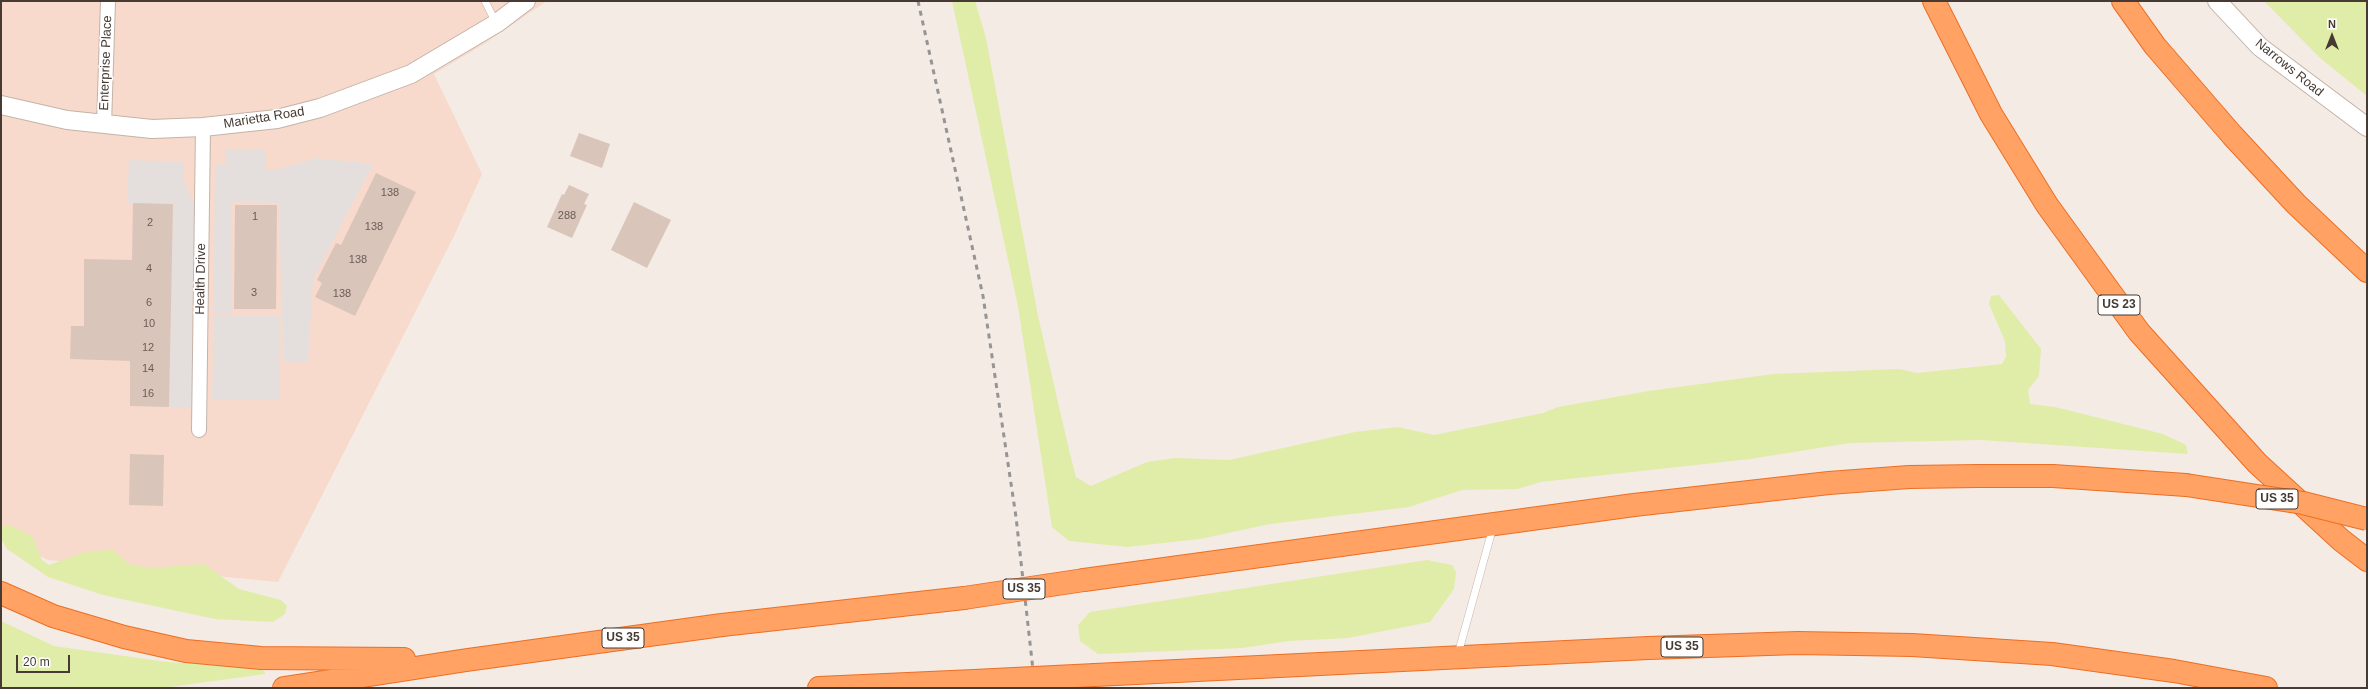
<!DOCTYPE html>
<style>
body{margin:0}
#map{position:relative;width:2368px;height:689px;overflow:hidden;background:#f4ebe4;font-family:Arial,sans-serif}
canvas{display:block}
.frame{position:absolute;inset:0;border:2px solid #463a33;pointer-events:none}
.north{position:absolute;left:2312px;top:16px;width:40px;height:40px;-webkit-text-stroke:3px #fff;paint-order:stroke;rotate:0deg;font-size:11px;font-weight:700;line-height:16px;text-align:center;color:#463a33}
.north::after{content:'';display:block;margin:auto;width:14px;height:18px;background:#463a33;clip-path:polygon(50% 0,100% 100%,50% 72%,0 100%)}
.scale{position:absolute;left:16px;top:655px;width:54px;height:18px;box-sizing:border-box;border:2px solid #463a33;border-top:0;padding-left:5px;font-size:12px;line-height:14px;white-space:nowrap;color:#463a33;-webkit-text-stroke:3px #fff;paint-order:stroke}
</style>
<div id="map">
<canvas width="2368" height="689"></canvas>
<div class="frame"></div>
<div class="north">N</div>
<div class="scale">20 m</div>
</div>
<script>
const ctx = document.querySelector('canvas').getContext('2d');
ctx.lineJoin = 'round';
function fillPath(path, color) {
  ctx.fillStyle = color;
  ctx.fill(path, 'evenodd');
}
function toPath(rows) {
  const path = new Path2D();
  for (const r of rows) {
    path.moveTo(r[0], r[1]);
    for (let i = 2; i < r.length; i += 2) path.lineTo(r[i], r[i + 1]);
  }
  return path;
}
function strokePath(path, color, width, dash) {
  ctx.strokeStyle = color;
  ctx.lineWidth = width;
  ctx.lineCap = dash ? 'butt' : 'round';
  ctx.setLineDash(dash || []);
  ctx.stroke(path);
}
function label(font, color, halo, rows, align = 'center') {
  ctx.font = font + ' Arial,sans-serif';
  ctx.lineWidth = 3.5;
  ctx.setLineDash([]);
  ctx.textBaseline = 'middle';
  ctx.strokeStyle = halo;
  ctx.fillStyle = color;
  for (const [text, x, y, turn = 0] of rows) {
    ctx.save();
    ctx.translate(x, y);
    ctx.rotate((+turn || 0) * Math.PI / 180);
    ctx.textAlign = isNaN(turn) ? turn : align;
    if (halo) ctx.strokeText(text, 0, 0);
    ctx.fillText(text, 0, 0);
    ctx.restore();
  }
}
fillPath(toPath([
 [1,1,547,1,484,44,434,74,482,174,454,236,278,582,48,560,1,537]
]), '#f8dacc');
fillPath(toPath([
 [952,1,975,1,986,38,1038,316,1070,454,1076,477,1091,486,1147,462,1175,458,1229,460,1355,432,1398,427,1434,435,1543,413,1558,407,1649,391,1773,374,1899,369,1917,373,2002,364,2006,357,2005,341,1989,304,1991,296,1999,295,2041,349,2039,376,2028,390,2030,404,2055,407,2163,434,2186,445,2188,454,1981,440,1850,443,1750,459,1541,482,1517,489,1462,490,1409,507,1270,524,1200,539,1127,547,1069,541,1052,527,1018,306],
 [2264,1,2367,1,2367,96,2319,57],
 [9,525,32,536,42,560,49,565,88,551,113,550,129,564,151,568,204,564,239,589,281,600,287,606,285,614,273,622,215,619,103,595,48,577,7,549,1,539,1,527],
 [1427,560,1452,565,1456,572,1454,589,1430,622,1348,638,1289,641,1242,648,1098,654,1080,641,1078,625,1090,612],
 [1,621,54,646,167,662,264,668,265,674,163,688,1,688]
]), '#e0eda8');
fillPath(toPath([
 [225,150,266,150,266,169,280,169,315,158,373,164,313,279,308,363,283,361,279,203,232,202,231,314,213,314,215,165,225,164],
 [129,160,184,162,183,180,194,203,191,408,169,407,173,204,127,204],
 [214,315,280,316,279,400,212,399]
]), '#e4dfdd');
fillPath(toPath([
 [579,133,610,144,602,168,570,156],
 [376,173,416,192,355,316,315,297,322,283,317,280,336,243,341,245],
 [569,185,589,194,584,204,587,205,572,238,547,227,562,194,564,195],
 [634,202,671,220,647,268,611,250],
 [133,203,173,204,169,407,130,406,130,361,70,359,71,326,84,326,84,259,132,260],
 [235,205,277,205,276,309,234,309],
 [130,454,164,455,163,506,129,505]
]), '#dac5bb');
const service = toPath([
 [485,1,496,23],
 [1458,654,1493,527]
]);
const minor = toPath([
 [104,125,108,1],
 [199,430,203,127]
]);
const tertiary = toPath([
 [2217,1,2260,47,2367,127],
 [1,105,67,120,152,129,203,127,277,119,320,108,411,74,497,23,526,1]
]);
const motorway = toPath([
 [1934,1,1991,114,2047,205,2139,332,2257,463,2341,540,2367,560],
 [2123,1,2155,46,2232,135,2296,204,2367,271],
 [1084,580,1634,505,1829,483,1909,477,1978,476,2053,476,2186,485],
 [1,593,53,616,124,637,186,651,261,658,404,659],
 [1095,675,1648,648,1798,643,1912,645,2052,654,2174,671,2266,688],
 [284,688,467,660,722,625,964,598],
 [819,688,974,681]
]);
strokePath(service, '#c3b3a8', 8);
strokePath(minor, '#c3b3a8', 16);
strokePath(tertiary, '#c3b3a8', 20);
strokePath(motorway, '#ed6e24', 24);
strokePath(service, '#fff', 7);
strokePath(minor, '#fff', 14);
strokePath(tertiary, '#fff', 18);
strokePath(motorway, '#ffa263', 22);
strokePath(toPath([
 [918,1,983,296,1016,517,1035,688]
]), '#959595', 3, [5, 5]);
const motorwayBridge = toPath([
 [2186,485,2303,503,2367,519],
 [964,598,1084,580],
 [974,681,1095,675]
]);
strokePath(motorwayBridge, '#ed6e24', 24, []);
strokePath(motorwayBridge, '#ffa263', 22);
label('11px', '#6b5d55', null, [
 ["138",390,193],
 ["288",567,216],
 ["1",255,217],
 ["2",150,223],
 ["138",374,227],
 ["138",358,260],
 ["4",149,269],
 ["3",254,293],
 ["138",342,294],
 ["6",149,303],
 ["10",149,324],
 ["12",148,348],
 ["14",148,369],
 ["16",148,394]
]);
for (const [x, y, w] of [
 [2119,305,42],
 [2277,499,42],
 [1024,589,42],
 [623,638,42],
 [1682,647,42]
]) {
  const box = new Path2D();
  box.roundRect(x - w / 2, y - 10, w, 20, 3);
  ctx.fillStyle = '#fff';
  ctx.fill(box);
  strokePath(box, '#463a33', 1);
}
label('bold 12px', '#463a33', null, [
 ["US 23",2119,305],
 ["US 35",2277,499],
 ["US 35",1024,589],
 ["US 35",623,638],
 ["US 35",1682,647]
]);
label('13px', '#463a33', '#fff', [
 ["Enterprise Place",106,63,-88],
 ["Narrows Road",2289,68,39],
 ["Marietta Road",264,118,-9],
 ["Health Drive",201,279,-89]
]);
</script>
